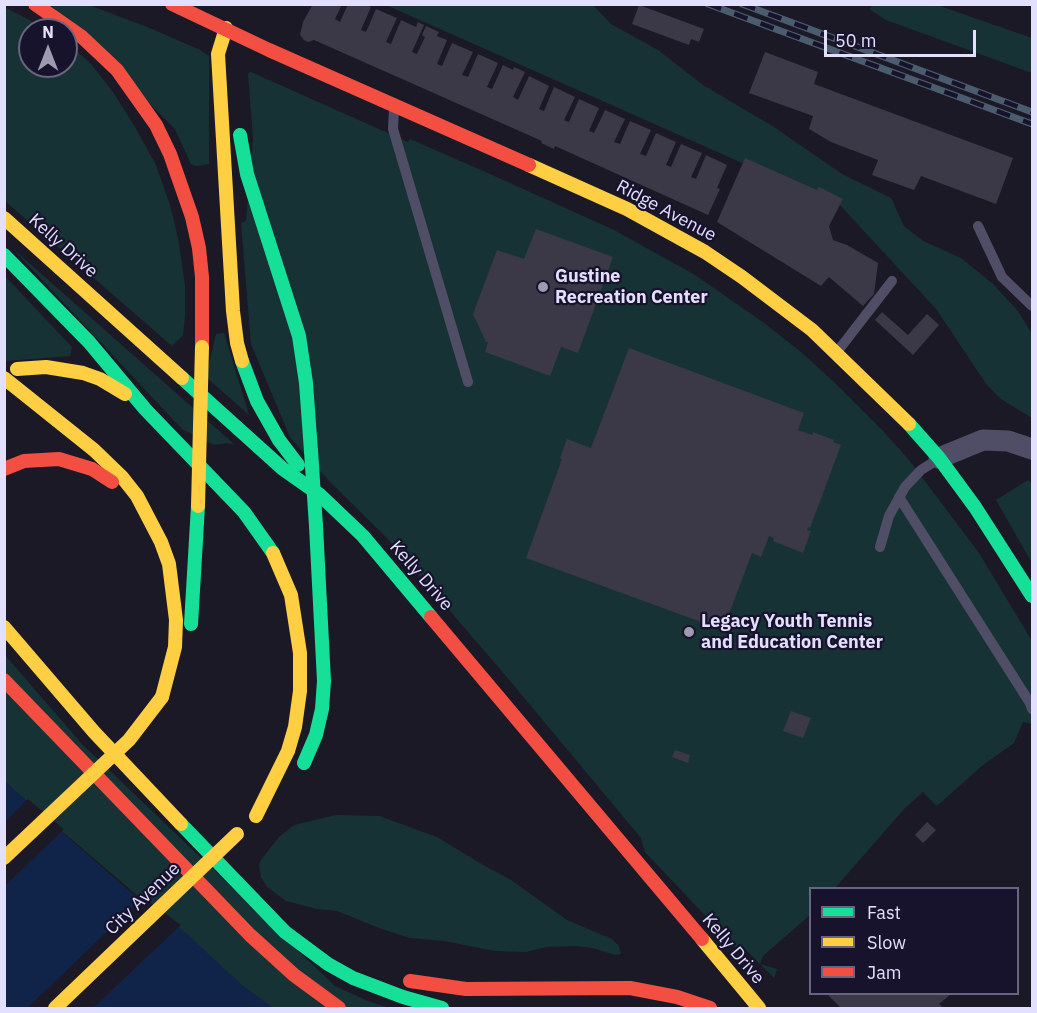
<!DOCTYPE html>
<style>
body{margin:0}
#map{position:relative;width:1037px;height:1013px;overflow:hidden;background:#1c1926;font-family:"IBM Plex Sans",sans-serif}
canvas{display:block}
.frame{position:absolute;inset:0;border:6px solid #e3dffe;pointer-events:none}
.legend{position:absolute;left:809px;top:887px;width:210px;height:108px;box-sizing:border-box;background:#18132c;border:2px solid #696580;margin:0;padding:8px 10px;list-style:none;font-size:18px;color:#e3dffe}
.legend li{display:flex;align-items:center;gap:12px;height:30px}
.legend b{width:30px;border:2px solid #696580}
.north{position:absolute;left:18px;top:18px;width:60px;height:60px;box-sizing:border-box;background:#18132c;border:2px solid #696580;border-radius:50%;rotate:0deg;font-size:16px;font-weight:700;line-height:24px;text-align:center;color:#e3dffe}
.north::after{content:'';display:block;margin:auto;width:21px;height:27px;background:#9d9ab2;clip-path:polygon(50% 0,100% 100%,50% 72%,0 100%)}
.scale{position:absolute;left:824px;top:30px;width:152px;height:27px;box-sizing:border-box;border:3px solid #e3dffe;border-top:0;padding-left:8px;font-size:18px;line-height:21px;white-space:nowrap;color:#e3dffe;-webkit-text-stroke:4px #18132c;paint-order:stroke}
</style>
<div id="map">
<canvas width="1037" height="1013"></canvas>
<div class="frame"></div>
<ul class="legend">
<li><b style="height:8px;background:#16e098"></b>Fast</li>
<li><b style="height:8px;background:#ffcf43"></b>Slow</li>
<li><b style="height:8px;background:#f24e42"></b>Jam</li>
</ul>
<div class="north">N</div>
<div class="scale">50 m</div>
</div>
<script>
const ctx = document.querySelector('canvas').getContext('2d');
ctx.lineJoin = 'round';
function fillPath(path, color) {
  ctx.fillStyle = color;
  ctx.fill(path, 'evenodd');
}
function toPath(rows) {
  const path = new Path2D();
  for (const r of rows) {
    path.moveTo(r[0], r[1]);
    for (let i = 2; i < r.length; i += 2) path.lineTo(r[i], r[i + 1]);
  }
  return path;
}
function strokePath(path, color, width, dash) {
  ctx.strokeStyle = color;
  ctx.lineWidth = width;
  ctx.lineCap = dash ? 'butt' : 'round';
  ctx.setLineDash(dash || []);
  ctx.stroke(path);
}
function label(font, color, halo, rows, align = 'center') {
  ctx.font = font + ' "IBM Plex Sans",sans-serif';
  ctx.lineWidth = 4.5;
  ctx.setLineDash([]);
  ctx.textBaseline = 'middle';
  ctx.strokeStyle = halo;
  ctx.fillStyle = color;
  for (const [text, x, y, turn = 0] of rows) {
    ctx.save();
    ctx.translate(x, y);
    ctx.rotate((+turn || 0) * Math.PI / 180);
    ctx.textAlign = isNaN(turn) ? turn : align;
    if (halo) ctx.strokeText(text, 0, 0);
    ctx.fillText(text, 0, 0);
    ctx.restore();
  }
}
fillPath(toPath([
 [51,5,89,5,152,29,200,50,209,56,209,164,196,166,191,164,175,129],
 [386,5,593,5,611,24,658,50,703,85,774,127,842,174,891,198,904,226,923,241,961,258,993,284,1018,311,1032,334,1032,418,1001,399,987,385,937,310,838,203,749,166],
 [873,5,937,5,1032,38,1032,73,886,20,869,9],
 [4,7,49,30,30,30,30,66,66,66,66,42,91,64,113,92,135,127,156,165,170,205,178,238,185,285,185,316,183,335,172,346,5,201],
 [251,72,408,142,410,139,490,174,614,230,695,275,764,323,801,352,835,383,884,432,909,460,979,553,1032,641,1032,724,1023,722,1014,743,983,765,937,806,923,792,905,808,835,888,810,888,810,915,763,956,760,964,777,969,774,978,804,1008,745,949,737,949,645,852,641,838,506,676,386,537,328,480,290,437,251,344,241,223,246,221,253,138,248,73],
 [12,248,235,445,228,443,214,445,182,429],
 [4,275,72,347,70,356,5,361],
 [224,333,249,415,206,377,216,334],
 [1028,480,1032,484,1032,563,996,500],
 [4,654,82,744,335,986,368,1001,389,1008,273,1008,243,986,15,791,5,781],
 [336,815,379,816,437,837,478,862,511,880,567,920,612,939,619,946,621,954,615,955,593,948,574,946,546,947,526,952,495,951,444,941,410,938,379,928,337,911,317,909,286,901,267,887,261,877,259,865,261,860,279,837,294,825]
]), '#173234');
fillPath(toPath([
 [4,781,128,890,186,933,243,986,273,1008,5,1008]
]), '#10244a');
fillPath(toPath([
 [28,799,64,829,5,886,5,822],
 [143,897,181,925,93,1008,27,1008]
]), '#1c1926');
fillPath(toPath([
 [313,4,342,4,335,19,340,22,348,4,365,4,371,7,361,30,366,32,376,9,397,18,386,42,391,44,401,20,416,27,418,22,424,25,412,52,417,54,425,37,422,35,426,26,439,32,437,36,447,40,437,64,442,66,452,43,473,52,462,75,468,77,478,54,498,63,487,87,492,89,503,65,513,70,514,67,525,72,513,97,518,100,529,76,549,86,539,109,544,111,554,87,575,97,564,120,566,121,569,122,579,99,599,108,589,131,592,132,594,133,605,110,625,119,614,142,620,144,630,121,651,130,640,154,646,156,656,133,676,142,666,165,671,167,681,144,702,153,691,177,696,179,706,155,727,165,717,188,720,189,708,215,555,146,554,149,541,143,542,141,314,40,308,42,304,40,300,35,303,22],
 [639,5,704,29,699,42,691,39,689,45,632,24],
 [765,52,818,72,814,84,1013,158,996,204,921,176,914,190,872,175,878,160,831,142,809,129,813,116,749,93],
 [745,158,817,190,819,187,843,199,829,226,833,240,847,245,878,263,874,294,863,306,829,277,821,286,717,222],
 [536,229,613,257,578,353,561,347,550,376,485,352,488,342,486,342,473,314,497,250,524,259],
 [882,312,908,335,927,314,939,325,913,355,875,320],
 [629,348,804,413,798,430,812,435,813,432,834,440,833,442,841,445,810,528,808,527,807,530,811,531,803,553,773,541,774,538,769,536,761,557,752,553,723,630,526,558,562,459,560,458,567,439,591,448],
 [791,711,811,718,803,738,783,731],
 [675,750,690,755,688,763,672,757],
 [927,822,936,830,923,843,915,835],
 [827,994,951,994,939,1004,944,1008,841,1008]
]), '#3b3847');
strokePath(toPath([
 [394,109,393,129,468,382],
 [978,226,1002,277,1032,306],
 [837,352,892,281],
 [899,497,1030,703,1032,709],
 [880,547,889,516,905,487,921,470,937,460]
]), '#504e66', 10);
strokePath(toPath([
 [939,458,983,440,1008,441,1032,449]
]), '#504e66', 21);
strokePath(toPath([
 [240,135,247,174,299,336,306,383,311,451],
 [4,255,89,342,145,409,244,512,273,553],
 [242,361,257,401,279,440,298,465],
 [182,378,283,469,320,495,363,536,431,617],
 [909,424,939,458,975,507,1032,596],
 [191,624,198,506],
 [304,763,316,735,322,709,324,681,316,526],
 [181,824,285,932,328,964,353,978,403,997,442,1008]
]), '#16e098', 14);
strokePath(toPath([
 [226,28,218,54,233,311,237,343,242,361],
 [529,165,627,209,705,252,742,277,812,330,909,424],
 [4,218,182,378],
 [17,369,46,367,83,373,100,379,125,394],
 [4,378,94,450,122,477,137,496,161,542,169,564,176,620,175,647,162,697],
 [4,627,94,732,181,824],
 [256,816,288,751,295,727,300,691,300,653,291,595,273,553],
 [702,939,759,1008]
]), '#ffcf43', 14);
strokePath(toPath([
 [35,4,82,37,117,70,156,125,170,154,192,217,199,248,202,277,202,347],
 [172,4,269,50,529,165],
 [4,469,24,461,59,459,92,469,112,482],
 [431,617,702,939],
 [4,680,250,935,294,975,339,1008],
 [410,981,466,989,630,988,677,997,710,1008]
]), '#f24e42', 14);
const rail = toPath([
 [708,4,1032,124],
 [742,4,1032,112]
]);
strokePath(rail, '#4a5c6e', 7);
strokePath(rail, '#18132c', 4.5, [14]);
strokePath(toPath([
 [311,451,316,526]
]), '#16e098', 14);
strokePath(toPath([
 [198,506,202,347],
 [4,858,129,740,162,697],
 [55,1008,237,834]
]), '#ffcf43', 14);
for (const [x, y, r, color] of [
 [543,287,6,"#9d9ab2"],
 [689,632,6,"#9d9ab2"]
]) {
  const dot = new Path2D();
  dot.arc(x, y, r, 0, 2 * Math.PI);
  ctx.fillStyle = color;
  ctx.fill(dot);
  strokePath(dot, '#18132c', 2);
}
label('18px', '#e3dffe', '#18132c', [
 ["Ridge Avenue",666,211,28],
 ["Kelly Drive",63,246,42],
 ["Kelly Drive",421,576,49],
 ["City Avenue",143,899,-44],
 ["Kelly Drive",733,949,50]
]);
label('bold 18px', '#e3dffe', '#18132c', [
 ["Gustine",555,277],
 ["Recreation Center",555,298],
 ["Legacy Youth Tennis",701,622],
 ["and Education Center",701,643]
], 'left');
</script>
